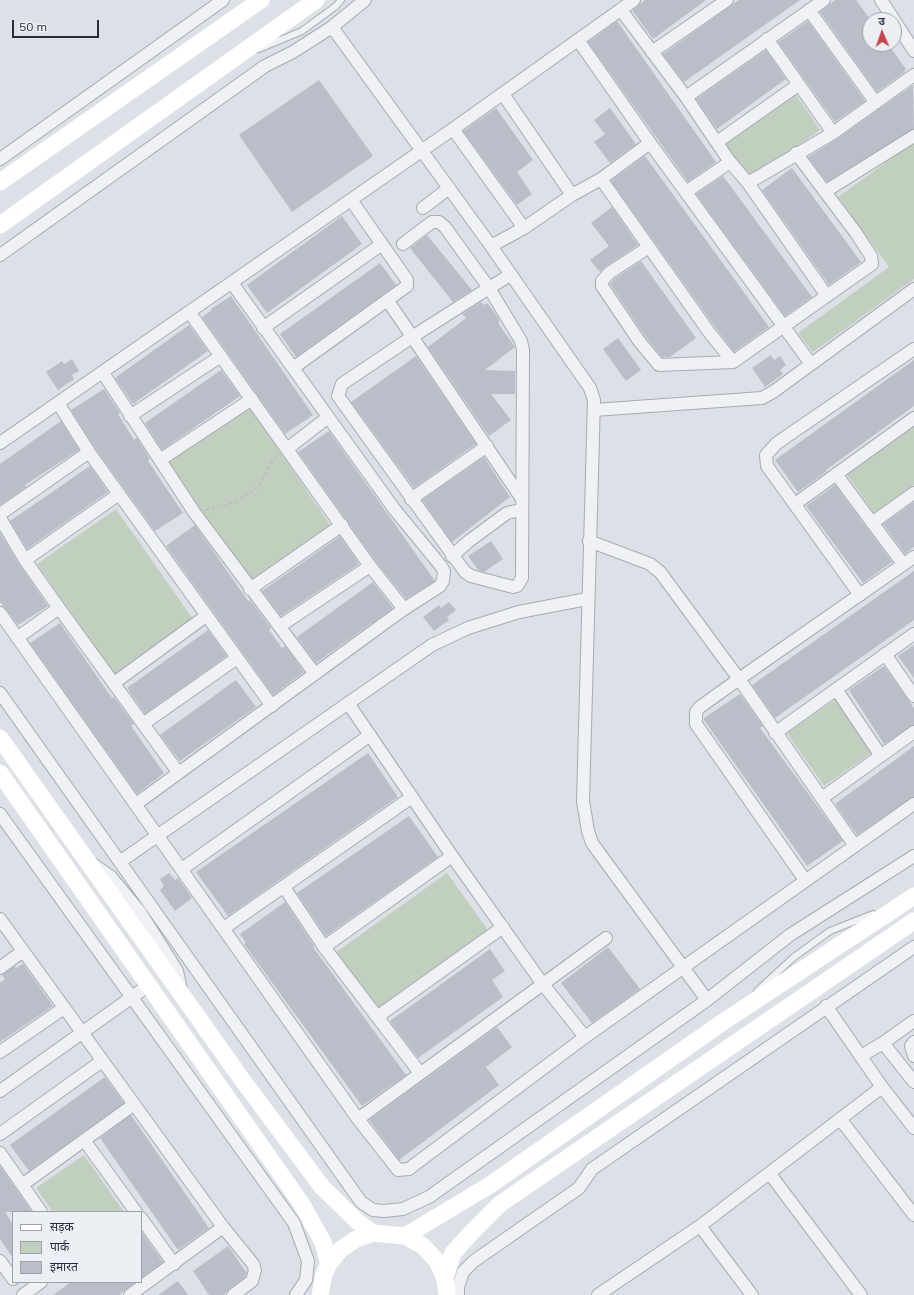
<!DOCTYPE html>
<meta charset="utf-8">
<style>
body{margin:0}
#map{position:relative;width:914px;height:1295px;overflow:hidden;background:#dde0e6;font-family:Mulish,"Noto Sans Devanagari",sans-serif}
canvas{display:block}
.legend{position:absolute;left:12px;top:1211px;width:130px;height:72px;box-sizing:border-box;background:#eceff4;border:1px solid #9da1aa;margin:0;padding:5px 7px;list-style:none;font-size:12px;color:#272d3c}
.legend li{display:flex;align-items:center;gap:8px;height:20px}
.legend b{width:20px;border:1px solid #9da1aa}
.north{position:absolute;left:862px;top:12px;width:40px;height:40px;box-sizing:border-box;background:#eceff4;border:1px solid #9da1aa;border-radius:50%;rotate:358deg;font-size:11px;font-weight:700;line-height:16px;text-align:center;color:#272d3c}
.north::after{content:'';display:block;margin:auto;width:14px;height:18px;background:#ca434b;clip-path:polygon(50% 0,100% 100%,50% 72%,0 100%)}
.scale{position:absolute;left:12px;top:20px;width:87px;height:18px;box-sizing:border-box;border:2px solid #272d3c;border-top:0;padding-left:5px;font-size:12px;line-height:14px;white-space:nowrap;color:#272d3c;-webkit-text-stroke:3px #eceff4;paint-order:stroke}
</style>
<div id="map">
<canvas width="914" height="1295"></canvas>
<ul class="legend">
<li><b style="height:5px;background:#fff"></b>सड़क</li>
<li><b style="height:11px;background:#c1d0be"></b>पार्क</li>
<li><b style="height:11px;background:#babec9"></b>इमारत</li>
</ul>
<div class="north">उ</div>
<div class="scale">50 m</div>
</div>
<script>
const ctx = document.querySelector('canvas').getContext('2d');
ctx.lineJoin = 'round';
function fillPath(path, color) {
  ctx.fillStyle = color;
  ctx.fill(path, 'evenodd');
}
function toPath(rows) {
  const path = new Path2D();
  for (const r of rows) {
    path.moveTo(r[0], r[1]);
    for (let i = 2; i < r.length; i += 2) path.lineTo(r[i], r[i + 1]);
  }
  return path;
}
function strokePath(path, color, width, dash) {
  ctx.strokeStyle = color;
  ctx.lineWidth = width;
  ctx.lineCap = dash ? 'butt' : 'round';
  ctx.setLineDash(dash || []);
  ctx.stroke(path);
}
fillPath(toPath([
 [794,92,820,130,748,181,721,143],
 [914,142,914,279,813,352,798,333,889,267,838,197],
 [249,406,333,529,251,585,167,462],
 [914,424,914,485,874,513,845,472],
 [116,509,195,622,116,677,37,564],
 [836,699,873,752,824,786,787,733],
 [447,873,490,933,378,1012,335,953],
 [84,1155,124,1212,53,1212,36,1188]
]), '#c1d0be');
fillPath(toPath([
 [645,0,706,0,653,39,632,10],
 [739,0,800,0,684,82,663,54],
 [835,0,856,0,870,19,870,44,888,44,906,69,904,71,905,72,877,92,820,12],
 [617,21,716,162,688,182,588,42],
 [808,21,865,101,835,122,778,42],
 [766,50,786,79,717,129,696,99],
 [319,80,373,156,292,212,239,135],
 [913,85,914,129,827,182,808,157,837,139],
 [496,108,533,160,517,172,532,194,517,205,463,131],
 [610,108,636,144,610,163,594,142,605,134,594,120],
 [645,156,769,327,734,352,715,327,611,181],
 [792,168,861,262,829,285,762,190],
 [723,176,812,297,785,316,696,194],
 [612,207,638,245,605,267,600,272,590,260,609,246,591,223],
 [342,216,362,244,267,313,247,285],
 [427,235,472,290,453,302,410,248],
 [641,261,696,338,670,357,662,357,645,336,610,284,614,279],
 [380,263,396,285,296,357,280,334],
 [231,296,313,415,285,434,202,317,212,310,211,309],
 [481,302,484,305,487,303,495,313,500,321,498,323,515,347,485,370,515,371,515,394,491,394,511,420,489,436,428,347,466,318,462,314],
 [189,325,208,351,133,404,115,378],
 [618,338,641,370,626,381,603,349],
 [771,355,774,360,780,356,786,365,780,370,783,374,765,387,752,368],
 [416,356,476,444,414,488,351,402],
 [72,359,79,371,72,375,74,379,58,390,46,372,62,361,64,364],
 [914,360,914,406,826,470,827,471,798,492,775,460],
 [221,370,240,396,162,450,145,423],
 [104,389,120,413,118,414,134,440,137,438,150,459,148,461,183,513,155,531,95,448,71,410],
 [61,421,79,450,25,485,26,487,0,505,0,464],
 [329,431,435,581,406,599,376,562,298,452],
 [484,457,510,497,452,542,422,500],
 [90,466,108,492,27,549,10,521],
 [835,485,892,562,863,583,806,506],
 [914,502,914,547,905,554,883,524],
 [195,525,248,601,250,600,271,628,269,630,282,648,285,646,304,672,273,695,166,546],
 [0,533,19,564,48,606,18,625,0,602],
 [340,536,359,564,281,616,262,591],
 [491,541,503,559,484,572,478,570,468,556],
 [914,571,914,620,775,718,752,685],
 [373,582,393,608,316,663,297,637],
 [449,602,456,610,447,617,449,620,434,631,423,617,439,605,441,608],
 [60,623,112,698,114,697,134,724,131,726,164,773,137,794,30,643],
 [208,630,227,656,145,714,127,688],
 [914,645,914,678,898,656],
 [884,666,914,708,914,725,884,744,849,690],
 [236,680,256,707,180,761,160,735],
 [740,694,763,726,760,728,843,841,807,866,704,720,704,718],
 [914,746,914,797,857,835,835,804],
 [368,753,398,797,228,916,196,872],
 [409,816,438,857,326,936,297,893],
 [169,873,175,880,178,878,192,898,175,911,160,890,164,886,160,879],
 [285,902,314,946,313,947,406,1075,362,1106,244,944,246,943,240,934],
 [608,947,640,989,592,1023,561,983],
 [490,949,505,971,492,980,503,997,418,1058,390,1021],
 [23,964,53,1006,0,1042,0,983,5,979,2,975,15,966,16,968],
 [497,1027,512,1047,486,1067,499,1085,399,1160,369,1120],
 [105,1077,124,1103,29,1171,10,1145],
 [131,1115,209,1228,178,1250,100,1138],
 [0,1166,32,1212,5,1212,13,1225,13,1258,0,1239],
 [141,1231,163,1262,141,1278],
 [228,1246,247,1273,245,1277,229,1289,224,1295,209,1295,193,1271],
 [178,1281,188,1295,158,1295],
 [71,1282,135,1282,119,1295,53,1295]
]), '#babec9');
const lane = toPath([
 [259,49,302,31,336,6,341,0],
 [757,991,794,957,830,931,873,914]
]);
const street = toPath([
 [881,0,894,20],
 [621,10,686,97,730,162,748,183,827,296],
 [809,10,876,103],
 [894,20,914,51],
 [332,27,491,246,524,228,572,195,601,179,650,143],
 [767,39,833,133],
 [578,40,650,143,811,364],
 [652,52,727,0],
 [503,94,572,195],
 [686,97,824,0],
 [453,129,524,228],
 [717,142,798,85],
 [0,159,223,0],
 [601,179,709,332,733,362],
 [748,183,833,133,914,75],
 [826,191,914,136],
 [686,192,730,162],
 [423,208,449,188],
 [403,244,432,222,439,222,445,227,489,288,521,341,523,350,522,578,517,586,513,587,471,576,465,572,338,396,342,384,412,337,489,288,510,275],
 [491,246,590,388,594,400,583,801,588,831,592,843,707,1000],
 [649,247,609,273,602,281,602,286,639,341,659,365,733,362,872,264,871,256,856,233,796,153],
 [0,255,265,66,293,52,332,27,365,0],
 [388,301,522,499],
 [190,313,370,566,404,609],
 [263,328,382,244],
 [293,368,407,286,407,280,351,200],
 [103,373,194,512,315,674],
 [58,403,89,452,119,494,272,706],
 [594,410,762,398,773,392,914,289],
 [130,416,221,356],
 [0,443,453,129,634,0],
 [287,449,327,418],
 [160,460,252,399],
 [836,474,903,564],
 [411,499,487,446],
 [795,504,914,418],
 [0,514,89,452],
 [0,518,25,560,59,608,178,772],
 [872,523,914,493],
 [589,541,650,564,660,572,739,679,855,846],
 [452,556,469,541,507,513,521,510],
 [25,560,119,494],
 [250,589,342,525],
 [860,595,767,466,766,455,777,443,914,349],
 [0,613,358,1119,398,1170,409,1169,414,1165,585,1037,914,804],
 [280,626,370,566],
 [17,638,59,608],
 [885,654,914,696],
 [114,683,206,616],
 [836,689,881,756],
 [0,693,361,1202,373,1210,384,1211,403,1209,429,1197,707,1000,790,935,914,856],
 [348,703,452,856,542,983,585,1037],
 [143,724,237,658],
 [775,733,914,634],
 [822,798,914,732],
 [136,804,404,609,440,586,443,581,444,571,441,566,395,510,232,283],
 [0,814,294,1223,308,1261,306,1280,296,1295],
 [121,861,432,645,468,628,519,612,587,599],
 [94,865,111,877,140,912,177,971,181,990],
 [182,869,370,735],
 [805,880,696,724,696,712,700,707,739,679,914,557],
 [284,887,324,947,420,1073],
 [0,919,223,1227,253,1264,255,1270,252,1281,233,1295],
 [224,928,412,797],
 [324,947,452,856],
 [0,968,23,951],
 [826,1006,882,1087,914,1128],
 [377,1017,503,927],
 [914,1042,911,1046,914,1056],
 [883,1043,914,1082],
 [0,1052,64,1008],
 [861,1056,883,1043,914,1021],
 [0,1091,149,985],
 [358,1119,606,938],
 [841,1120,914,1215],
 [0,1134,102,1061],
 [84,1140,136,1212],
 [0,1153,41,1212],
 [770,1174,861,1295],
 [22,1185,133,1105],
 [141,1218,174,1264],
 [700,1226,752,1295],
 [0,1261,13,1279],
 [23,1295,41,1282],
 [130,1295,223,1227],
 [458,1295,458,1287,463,1272,474,1261,579,1188,592,1169,914,947],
 [598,1295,700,1226,882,1087]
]);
strokePath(lane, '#a6aab3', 8);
strokePath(street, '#a6aab3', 14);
strokePath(toPath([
 [206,510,236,502,260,485,273,460,278,456]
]), '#bbbec5', 2, [3, 3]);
strokePath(lane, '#eff1f5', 6);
strokePath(street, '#eff1f5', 12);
strokePath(toPath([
 [0,182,261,0],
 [0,225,316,0],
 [0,738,238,1074,322,1187,358,1222,373,1233],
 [0,773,301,1203,323,1242,329,1264],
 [405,1236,490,1185,723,1022,914,896],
 [445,1279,453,1253,471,1233,500,1204,914,921],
 [320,1295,324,1274,329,1264,340,1250,356,1239,373,1233,405,1236,423,1246,437,1261,445,1279,447,1295]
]), '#fff', 17);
</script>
